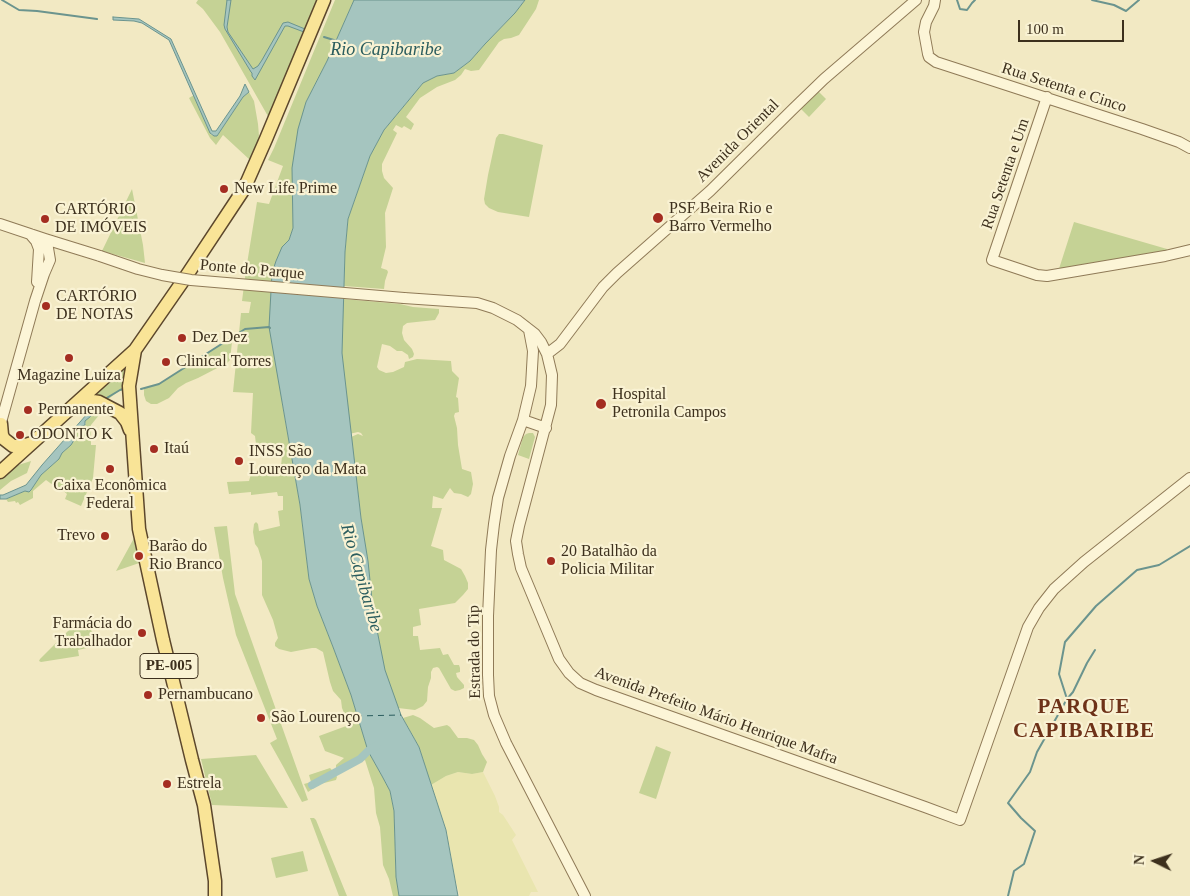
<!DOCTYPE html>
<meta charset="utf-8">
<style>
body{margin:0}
#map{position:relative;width:1190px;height:896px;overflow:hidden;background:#f2e9c3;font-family:Georgia,serif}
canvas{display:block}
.north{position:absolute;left:1130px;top:836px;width:50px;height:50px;-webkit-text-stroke:4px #f9f2d3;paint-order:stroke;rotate:274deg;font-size:14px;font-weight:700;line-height:20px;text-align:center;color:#3d301d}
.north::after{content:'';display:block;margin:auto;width:18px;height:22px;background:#3d301d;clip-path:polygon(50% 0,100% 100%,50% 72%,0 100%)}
.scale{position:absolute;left:1018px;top:20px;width:106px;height:22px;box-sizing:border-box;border:2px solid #3d301d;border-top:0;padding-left:6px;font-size:15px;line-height:18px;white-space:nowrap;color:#3d301d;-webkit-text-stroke:4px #f9f2d3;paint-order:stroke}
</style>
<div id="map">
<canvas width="1190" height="896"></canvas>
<div class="north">N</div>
<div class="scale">100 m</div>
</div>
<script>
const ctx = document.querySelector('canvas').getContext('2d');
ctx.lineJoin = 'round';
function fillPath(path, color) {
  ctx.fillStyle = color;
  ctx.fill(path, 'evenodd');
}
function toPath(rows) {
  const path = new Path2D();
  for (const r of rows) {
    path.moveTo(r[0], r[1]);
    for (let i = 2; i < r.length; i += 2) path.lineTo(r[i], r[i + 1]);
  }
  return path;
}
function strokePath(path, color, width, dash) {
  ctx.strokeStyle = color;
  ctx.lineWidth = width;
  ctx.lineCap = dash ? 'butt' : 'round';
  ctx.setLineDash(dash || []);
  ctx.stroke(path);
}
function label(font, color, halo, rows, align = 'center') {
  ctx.font = font + ' Georgia,serif';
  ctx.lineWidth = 4.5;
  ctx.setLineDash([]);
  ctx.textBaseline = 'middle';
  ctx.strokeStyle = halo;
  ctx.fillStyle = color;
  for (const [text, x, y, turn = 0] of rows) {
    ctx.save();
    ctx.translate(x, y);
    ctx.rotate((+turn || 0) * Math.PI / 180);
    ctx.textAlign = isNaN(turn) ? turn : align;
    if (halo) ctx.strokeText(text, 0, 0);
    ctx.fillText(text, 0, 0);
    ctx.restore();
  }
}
fillPath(toPath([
 [458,772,472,774,483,772,495,796,499,807,499,812,503,815,516,835,512,840,538,892,531,892,529,896,460,896,455,878,447,832,431,785,446,776]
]), '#e9e5af');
fillPath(toPath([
 [198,0,317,0,269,118,220,32,203,9,196,3],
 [335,0,354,0,327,61,306,102,293,209,293,228,289,240,282,247,282,402,300,505,309,579,317,606,333,647,351,695,368,751,382,776,390,791,394,811,396,877,399,896,393,896,389,879,383,865,380,827,376,813,374,788,365,760,342,771,336,772,336,765,344,758,325,751,319,736,349,725,342,708,341,700,333,691,330,682,323,652,316,648,312,648,291,652,279,649,275,646,275,643,278,638,273,620,262,595,262,561,258,548,255,544,253,532,254,524,256,522,258,524,259,531,280,526,278,511,283,510,283,496,278,496,277,492,251,495,251,492,229,494,227,482,249,481,251,474,280,474,282,457,274,455,274,452,269,450,268,444,256,444,255,436,251,433,253,393,233,392,241,313,249,313,251,302,242,301,246,270,257,202,269,204,283,166,268,160,274,148],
 [525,0,539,0,536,9,519,35,511,38,504,39,499,42,479,70,471,71,465,69,461,75,455,80,437,87,420,98,406,117,414,124,411,130,404,126,402,128,396,125,393,130,397,133,382,164,382,171,384,178,393,188,385,213,386,247,381,268,387,270,388,272,385,281,384,289,344,286,345,252,348,219,370,156,384,130,423,83,437,76,454,73,470,61,485,44,515,13],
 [818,91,826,99,809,117,801,109],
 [249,92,254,101,258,124,259,136,258,144,250,160,223,135,216,145,210,138,189,98,194,95,211,135,217,136,243,97],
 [499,134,503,134,543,145,529,217,498,212,489,208,485,204,484,199,488,175,496,138],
 [132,189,143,245,145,263,102,251],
 [1074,222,1167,249,1165,256,1057,275],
 [344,299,400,304,413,307,439,309,439,313,435,320,407,323,403,326,402,333,404,340,412,349,414,354,413,357,409,359,408,355,402,351,397,351,390,346,382,344,377,367,379,370,386,373,393,372,404,367,405,362,417,359,451,361,452,371,459,378,456,397,458,398,459,412,455,413,454,416,457,428,458,445,462,469,471,472,473,484,471,494,468,497,461,494,454,493,450,488,443,499,433,496,432,508,442,508,431,546,443,550,444,560,461,569,465,576,468,583,468,589,463,595,455,603,419,609,421,625,413,627,413,636,418,636,420,650,440,648,443,655,448,654,454,665,459,665,460,668,460,672,456,673,457,677,464,685,464,688,460,690,455,691,451,689,439,668,437,667,433,668,431,672,431,678,428,687,427,701,423,706,415,710,398,708,385,676,365,586,368,556,366,558,351,437,358,434,363,436,361,433,358,432,349,434,334,352,341,309],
 [229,339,232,342,230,360,227,363,198,378,186,383,178,388,169,398,157,404,151,404,146,401,144,395,144,388,159,384],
 [131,354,124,392,120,390,106,401,86,394],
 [97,408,104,409,91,425,91,445,96,445,93,478,81,506,65,499,67,494,59,487,57,488,46,480,33,491,33,498,20,505,18,502,16,503,15,501,8,502,6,499,25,491,31,490,41,475,59,459,62,453,71,445,76,437,75,429,79,427,83,426,86,424,85,421],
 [529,433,533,433,535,437,529,459,518,455,523,437,526,434],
 [31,461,27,473,11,481,0,490,0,477,12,467],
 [227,526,235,594,308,800,302,802,284,768,270,743,277,739,236,635,223,578,214,527],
 [139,529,145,561,116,571],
 [80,619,92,631,96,646,78,650,79,656,41,662,39,661,40,659],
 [413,715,420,718,434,728,447,725,450,727,458,738,467,738,474,740,478,745,482,754,487,762,483,772,472,774,458,772,446,776,431,785,419,747,403,718],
 [656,746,671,752,656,799,639,793],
 [256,755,288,808,212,805,201,759],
 [330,768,335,773,337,777,336,780,320,784,308,792,304,784,311,782,309,775],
 [314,818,316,820,347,896,339,896,310,818],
 [303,851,308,871,276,878,271,858]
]), '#c5d295');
const water = toPath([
 [227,0,231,0,227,27,228,32,253,69,258,66,262,60,283,23,288,22,305,29,304,32,288,26,285,26,255,80,252,76,252,73,251,72,225,29,224,25,227,0],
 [354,0,525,0,515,13,485,44,470,61,454,73,437,76,423,83,384,130,370,156,348,219,345,252,342,353,361,518,368,561,373,610,385,670,401,715,419,747,446,830,458,896,399,896,396,877,394,811,390,791,382,776,368,751,351,695,333,647,317,606,309,579,300,505,269,327,272,273,276,261,282,247,289,240,293,228,292,168,298,129,306,102,327,61,354,0],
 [113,17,139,19,171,39,212,131,216,131,240,96,245,84,249,92,243,97,217,136,214,136,210,133,169,40,142,23,134,21,113,20,113,17],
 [95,405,97,408,96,412,85,421,85,425,79,427,75,429,76,437,71,445,62,453,59,459,41,475,31,490,29,492,25,491,6,499,0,499,0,495,3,495,26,485,42,465,95,405]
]);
fillPath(water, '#a5c5bf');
strokePath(water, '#6b948e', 1);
strokePath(toPath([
 [2,0,19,10,37,11,97,19],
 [957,0,960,9,967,10,972,3,975,0],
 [1092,0,1114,5,1126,11,1139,0],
 [324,37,337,41],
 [141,389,159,384,245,329,269,327,270,328],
 [105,399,120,390,123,389],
 [1067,699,1073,692,1087,663,1095,650],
 [1008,896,1014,871,1024,864,1035,831,1021,818,1008,803,1030,772,1037,752,1067,699,1059,674,1065,642,1096,606,1137,570,1159,565,1190,546]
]), '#6b948e', 2);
strokePath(toPath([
 [312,785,360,759,368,751,376,746]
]), '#a5c5bf', 8);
strokePath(toPath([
 [356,716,401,715]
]), '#2b5d5e', 1, [6, 5]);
const tertiary = toPath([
 [935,0,934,6,926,22,924,32,928,54,929,57,936,62,1142,129,1179,142,1190,148],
 [1047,97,992,260,1037,275,1047,276,1165,256,1190,250],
 [0,224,45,239,100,256],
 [30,234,36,241,39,249,37,282],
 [404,298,477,303,493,308,517,320,535,334,541,342,547,354,552,375,551,405,519,526,516,541,518,554,521,568,559,659,569,673,580,683,596,690,925,807,960,820,1028,627,1039,608,1054,589,1084,562,1190,478],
 [529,330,533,351,531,386,523,420,510,456,498,498,494,524,491,550,488,616,488,675,489,696,494,715,506,743,585,896],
 [547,354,560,344,603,287,617,273,710,191,793,109,824,79,916,0],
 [523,420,546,428],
 [0,426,35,301,44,274,50,260,48,248,45,239]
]);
const primary = toPath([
 [135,350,129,386,139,529,163,640,192,760,204,805,215,881,215,896],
 [81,399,99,402,120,413,127,422,130,430],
 [1,424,2,435,4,439,13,446,22,446,32,443],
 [0,472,135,350,185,278,244,189,266,139,324,0]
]);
strokePath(tertiary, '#8f7a57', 12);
strokePath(primary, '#5c472c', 15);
strokePath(tertiary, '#fcf5d7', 10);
strokePath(primary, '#f9e497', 12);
const tertiaryBridge = toPath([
 [100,256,138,269,162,275,191,280,404,298]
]);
strokePath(tertiaryBridge, '#8f7a57', 12, []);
strokePath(tertiaryBridge, '#fcf5d7', 10);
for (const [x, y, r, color] of [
 [224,189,5,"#a42d21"],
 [658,218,6,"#a42d21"],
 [45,219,5,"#a42d21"],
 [46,306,5,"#a42d21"],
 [182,338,5,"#a42d21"],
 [69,358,5,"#a42d21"],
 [166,362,5,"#a42d21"],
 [601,404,6,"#a42d21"],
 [28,410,5,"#a42d21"],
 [20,435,5,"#a42d21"],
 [154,449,5,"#a42d21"],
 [239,461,5,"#a42d21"],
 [110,469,5,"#a42d21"],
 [105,536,5,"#a42d21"],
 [139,556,5,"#a42d21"],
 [551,561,5,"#a42d21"],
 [142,633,5,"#a42d21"],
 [148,695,5,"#a42d21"],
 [261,718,5,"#a42d21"],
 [167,784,5,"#a42d21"]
]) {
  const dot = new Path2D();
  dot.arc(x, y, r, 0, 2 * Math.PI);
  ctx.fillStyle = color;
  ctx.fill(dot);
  strokePath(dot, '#f9f2d3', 2);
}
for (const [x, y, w] of [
 [169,666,58]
]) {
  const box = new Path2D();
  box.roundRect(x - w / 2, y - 12.5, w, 25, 4);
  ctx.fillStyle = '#f9f2d3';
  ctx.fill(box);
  strokePath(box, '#3d301d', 1);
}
label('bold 15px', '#3d301d', null, [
 ["PE-005",169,666]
]);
label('16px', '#3d301d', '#f9f2d3', [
 ["Rua Setenta e Cinco",1064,88,18],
 ["Avenida Oriental",738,141,-45],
 ["Rua Setenta e Um",1006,174,-71],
 ["Ponte do Parque",252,270,5],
 ["Estrada do Tip",475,652,-91],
 ["Avenida Prefeito Mário Henrique Mafra",716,716,20]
]);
label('16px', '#3d301d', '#f9f2d3', [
 ["New Life Prime",234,189],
 ["PSF Beira Rio e",669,209],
 ["Barro Vermelho",669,227],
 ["CARTÓRIO",55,210],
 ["DE IMÓVEIS",55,228],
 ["CARTÓRIO",56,297],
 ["DE NOTAS",56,315],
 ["Dez Dez",192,338],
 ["Clinical Torres",176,362],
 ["Magazine Luiza",69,376,"center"],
 ["Hospital",612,395],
 ["Petronila Campos",612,413],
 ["Permanente",38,410],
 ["ODONTO K",30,435],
 ["Itaú",164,449],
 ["INSS São",249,452],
 ["Lourenço da Mata",249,470],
 ["Caixa Econômica",110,486,"center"],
 ["Federal",110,504,"center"],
 ["Trevo",95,536,"right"],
 ["Barão do",149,547],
 ["Rio Branco",149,565],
 ["20 Batalhão da",561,552],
 ["Policia Militar",561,570],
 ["Farmácia do",132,624,"right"],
 ["Trabalhador",132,642,"right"],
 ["Pernambucano",158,695],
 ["São Lourenço",271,718],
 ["Estrela",177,784]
], 'left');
label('italic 18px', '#2b5d5e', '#f9f2d3', [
 ["Rio Capibaribe",386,50],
 ["Rio Capibaribe",361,578,74]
]);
ctx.letterSpacing = '1px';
label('bold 21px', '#6e3218', '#f9f2d3', [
 ["PARQUE",1084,708],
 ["CAPIBARIBE",1084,732]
]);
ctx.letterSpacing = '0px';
</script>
